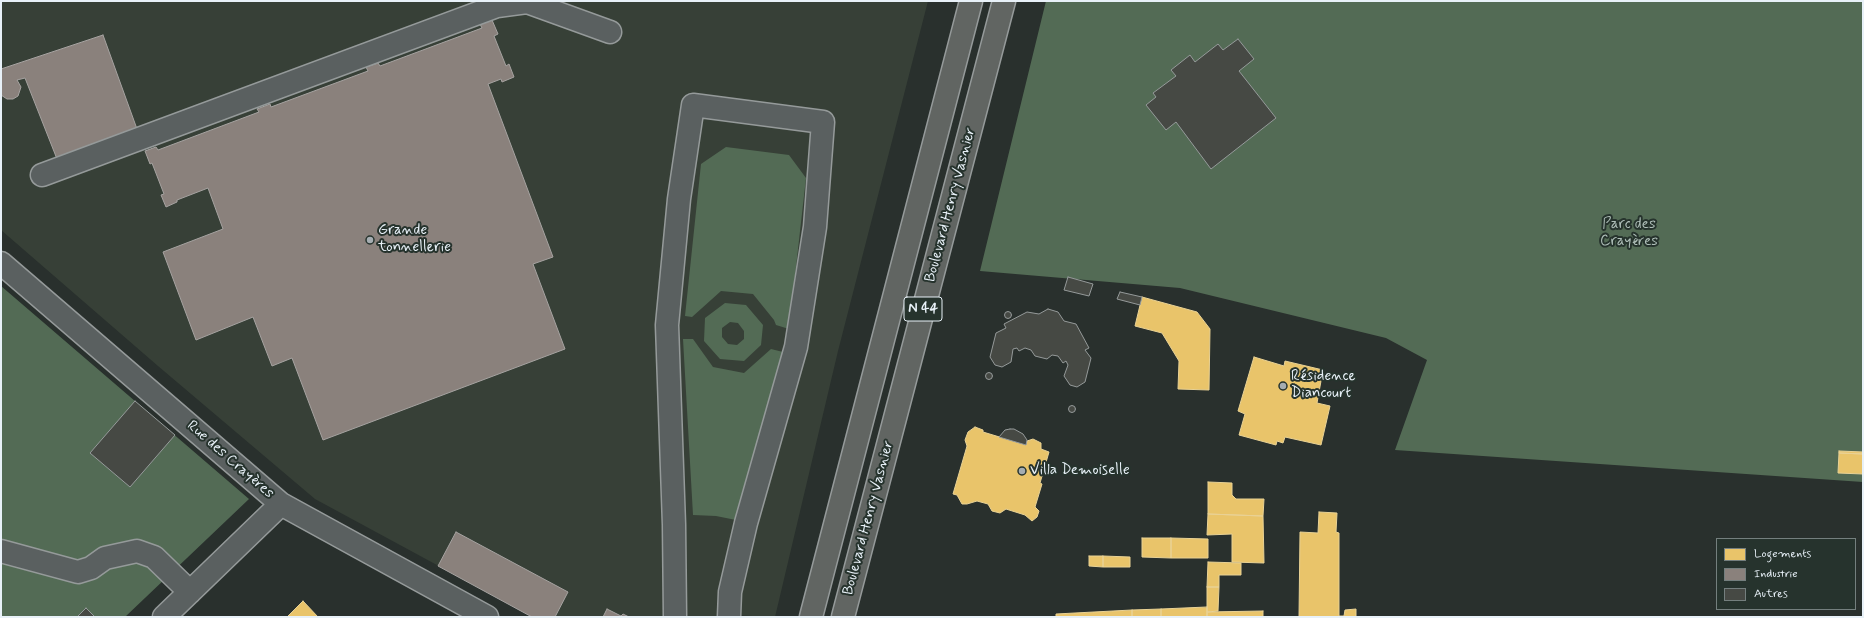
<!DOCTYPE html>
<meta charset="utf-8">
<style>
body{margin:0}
#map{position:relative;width:1864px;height:618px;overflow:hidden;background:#29302d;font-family:Mynerve,sans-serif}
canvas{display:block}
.frame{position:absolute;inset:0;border:2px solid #e8f1f8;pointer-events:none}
.legend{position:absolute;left:1716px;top:538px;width:140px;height:72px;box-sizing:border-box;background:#26332d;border:1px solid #747f7e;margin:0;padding:5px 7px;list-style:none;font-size:12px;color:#e8f1f8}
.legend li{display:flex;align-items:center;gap:8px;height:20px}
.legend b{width:20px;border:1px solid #747f7e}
</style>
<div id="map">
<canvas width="1864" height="618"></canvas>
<div class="frame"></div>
<ul class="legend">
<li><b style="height:11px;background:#e9c46a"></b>Logements</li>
<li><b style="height:11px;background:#8a817c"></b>Industrie</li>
<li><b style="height:11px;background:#464944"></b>Autres</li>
</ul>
</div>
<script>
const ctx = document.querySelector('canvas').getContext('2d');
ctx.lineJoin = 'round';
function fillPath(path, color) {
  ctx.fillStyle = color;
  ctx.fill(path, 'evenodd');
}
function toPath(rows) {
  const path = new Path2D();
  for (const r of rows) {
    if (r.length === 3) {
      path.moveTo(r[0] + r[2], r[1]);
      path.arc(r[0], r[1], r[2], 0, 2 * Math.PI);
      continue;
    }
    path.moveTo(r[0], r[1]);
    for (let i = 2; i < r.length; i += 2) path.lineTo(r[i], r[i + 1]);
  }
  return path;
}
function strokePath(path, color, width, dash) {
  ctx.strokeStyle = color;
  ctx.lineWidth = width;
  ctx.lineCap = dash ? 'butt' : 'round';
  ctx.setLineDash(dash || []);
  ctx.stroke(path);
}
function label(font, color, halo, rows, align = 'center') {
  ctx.font = font + ' Mynerve,sans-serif';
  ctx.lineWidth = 4;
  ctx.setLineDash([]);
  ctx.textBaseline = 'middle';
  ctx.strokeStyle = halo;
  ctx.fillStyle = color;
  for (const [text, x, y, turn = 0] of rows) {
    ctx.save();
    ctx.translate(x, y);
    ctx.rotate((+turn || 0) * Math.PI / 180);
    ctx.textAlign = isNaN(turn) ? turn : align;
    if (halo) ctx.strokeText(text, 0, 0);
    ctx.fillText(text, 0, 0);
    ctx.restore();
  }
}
fillPath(toPath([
 [1,1,928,1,838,351,775,617,729,615,723,617,533,617,315,499,158,366,1,230]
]), '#374037');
fillPath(toPath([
 [1046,1,1863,1,1863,482,1395,450,1427,360,1386,338,1180,288,980,271],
 [726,147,789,155,806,178,789,329,776,325,774,320,753,294,721,291,692,317,685,316,701,164],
 [1,286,249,499,125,617,1,617],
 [725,303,746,305,763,325,761,345,744,361,720,359,704,341,705,318],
 [730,322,738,323,744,331,744,339,737,345,728,344,722,337,722,328],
 [683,339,693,339,713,367,744,373,771,349,783,352,741,521,716,516,693,515]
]), '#536b55');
const homes = toPath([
 [1142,297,1197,312,1210,329,1209,390,1178,389,1179,361,1162,333,1135,326,1142,297],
 [1254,357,1284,366,1285,361,1323,370,1317,403,1330,406,1321,445,1285,437,1283,443,1277,441,1276,445,1239,435,1245,414,1238,411,1254,357],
 [975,427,983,430,983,432,1026,445,1027,441,1033,439,1041,443,1041,449,1049,452,1040,483,1042,484,1035,507,1039,511,1037,517,1032,521,1025,515,1006,509,1000,513,992,511,988,504,977,501,967,504,962,504,957,495,953,494,967,446,965,440,968,432,975,427],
 [1839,451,1863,452,1863,454,1839,453,1839,451],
 [1839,453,1863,454,1863,474,1838,473,1839,453],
 [1208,482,1232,483,1232,495,1236,499,1264,499,1263,516,1208,514,1208,482],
 [1319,512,1337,513,1336,532,1339,533,1339,616,1344,616,1345,610,1356,609,1356,617,1299,617,1300,532,1318,533,1319,512],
 [1208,514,1263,516,1264,563,1232,562,1232,534,1207,535,1208,514],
 [1142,538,1171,538,1171,558,1142,557,1142,538],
 [1171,538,1208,539,1208,558,1171,558,1171,538],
 [1089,556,1103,556,1103,567,1089,566,1089,556],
 [1103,556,1130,557,1130,567,1103,567,1103,556],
 [1208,562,1241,563,1241,575,1219,575,1219,587,1207,587,1208,562],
 [1207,587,1219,587,1218,611,1207,612,1207,587],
 [303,601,318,617,287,617,303,601],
 [1207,607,1207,617,1161,617,1161,609,1207,607],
 [1161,609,1161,617,1132,617,1132,610,1161,609],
 [1132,610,1132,617,1056,617,1056,614,1132,610],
 [1263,611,1263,617,1207,617,1207,612,1263,611]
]);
fillPath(homes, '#e9c46a');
strokePath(homes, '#e9d295', 1);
const industry = toPath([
 [492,20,498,34,494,36,506,66,509,64,514,77,502,82,501,79,488,84,553,257,533,264,565,349,323,440,292,358,272,366,253,317,196,340,163,252,223,229,208,188,177,200,177,202,166,207,161,195,164,194,152,163,150,164,145,151,156,147,158,150,259,112,257,109,270,104,271,107,368,71,366,67,378,63,380,66,482,28,480,24,492,20],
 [103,35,137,129,57,159,25,78,17,80,21,87,18,96,13,99,7,99,1,95,1,69,103,35],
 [456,532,568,592,555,617,532,617,438,566,456,532],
 [607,609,621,616,623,614,629,617,603,617,607,609]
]);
fillPath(industry, '#8a817c');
strokePath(industry, '#a6a3a1', 1);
const building = toPath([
 [1238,39,1254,59,1239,71,1276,118,1211,169,1176,122,1166,130,1146,105,1156,97,1153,93,1176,76,1171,70,1190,55,1195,62,1218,44,1223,50,1238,39],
 [1068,277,1093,284,1089,296,1064,290,1068,277],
 [1120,292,1142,297,1140,305,1117,299,1120,292],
 [1048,309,1058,312,1064,321,1076,324,1089,348,1085,350,1091,358,1085,382,1077,387,1070,385,1064,376,1068,365,1066,361,1063,363,1058,356,1052,355,1047,359,1035,356,1031,350,1025,348,1019,351,1017,348,1013,349,1011,362,1002,367,995,365,990,357,996,333,1006,328,1004,324,1027,312,1039,314,1048,309],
 [1008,315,3.5],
 [989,376,3.5],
 [135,401,175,435,130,487,90,453,135,401],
 [1072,409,3.5],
 [1010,429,1014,429,1023,434,1027,440,1026,445,999,437,1005,430,1010,429],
 [86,608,95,617,77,617,86,608]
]);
fillPath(building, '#464944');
strokePath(building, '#959a9a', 1);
const minor = toPath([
 [42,175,497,6,527,2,610,32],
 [1,263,281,504,487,617],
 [1,551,78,572,91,568,105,558,137,551,154,557,190,592],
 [164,617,281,504],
 [675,617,674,525,667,325,679,199,693,105,823,122,815,227,796,347,746,523,730,592,729,617]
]);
const major = toPath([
 [811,617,971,1],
 [843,617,1004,1]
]);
strokePath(minor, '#959a9a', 25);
strokePath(major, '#959a9a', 25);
strokePath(minor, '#5a6060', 22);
strokePath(major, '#616562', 22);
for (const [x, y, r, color] of [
 [370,240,4,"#a5adb1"],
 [1283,386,4,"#a5adb1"],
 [1022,471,4,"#a5adb1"]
]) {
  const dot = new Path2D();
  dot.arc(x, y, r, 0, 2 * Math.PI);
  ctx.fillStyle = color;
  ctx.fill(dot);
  strokePath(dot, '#26332d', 1.5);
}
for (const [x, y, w] of [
 [923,309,38]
]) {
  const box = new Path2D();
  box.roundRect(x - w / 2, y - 12, w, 24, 3);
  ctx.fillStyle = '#26332d';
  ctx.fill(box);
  strokePath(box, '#e8f1f8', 1);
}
label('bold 14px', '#e8f1f8', null, [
 ["N 44",923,309]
]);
label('15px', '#e8f1f8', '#26332d', [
 ["Boulevard Henry Vasnier",951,205,-75],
 ["Rue des Crayères",230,460,41],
 ["Boulevard Henry Vasnier",869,518,-75]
]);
label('15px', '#afbfb9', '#26332d', [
 ["Parc des",1629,225],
 ["Crayères",1629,242]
]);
label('15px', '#e8f1f8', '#26332d', [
 ["Grande",378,231],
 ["tonnellerie",378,248],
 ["Résidence",1291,377],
 ["Diancourt",1291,394],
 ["Villa Demoiselle",1030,471]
], 'left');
</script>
